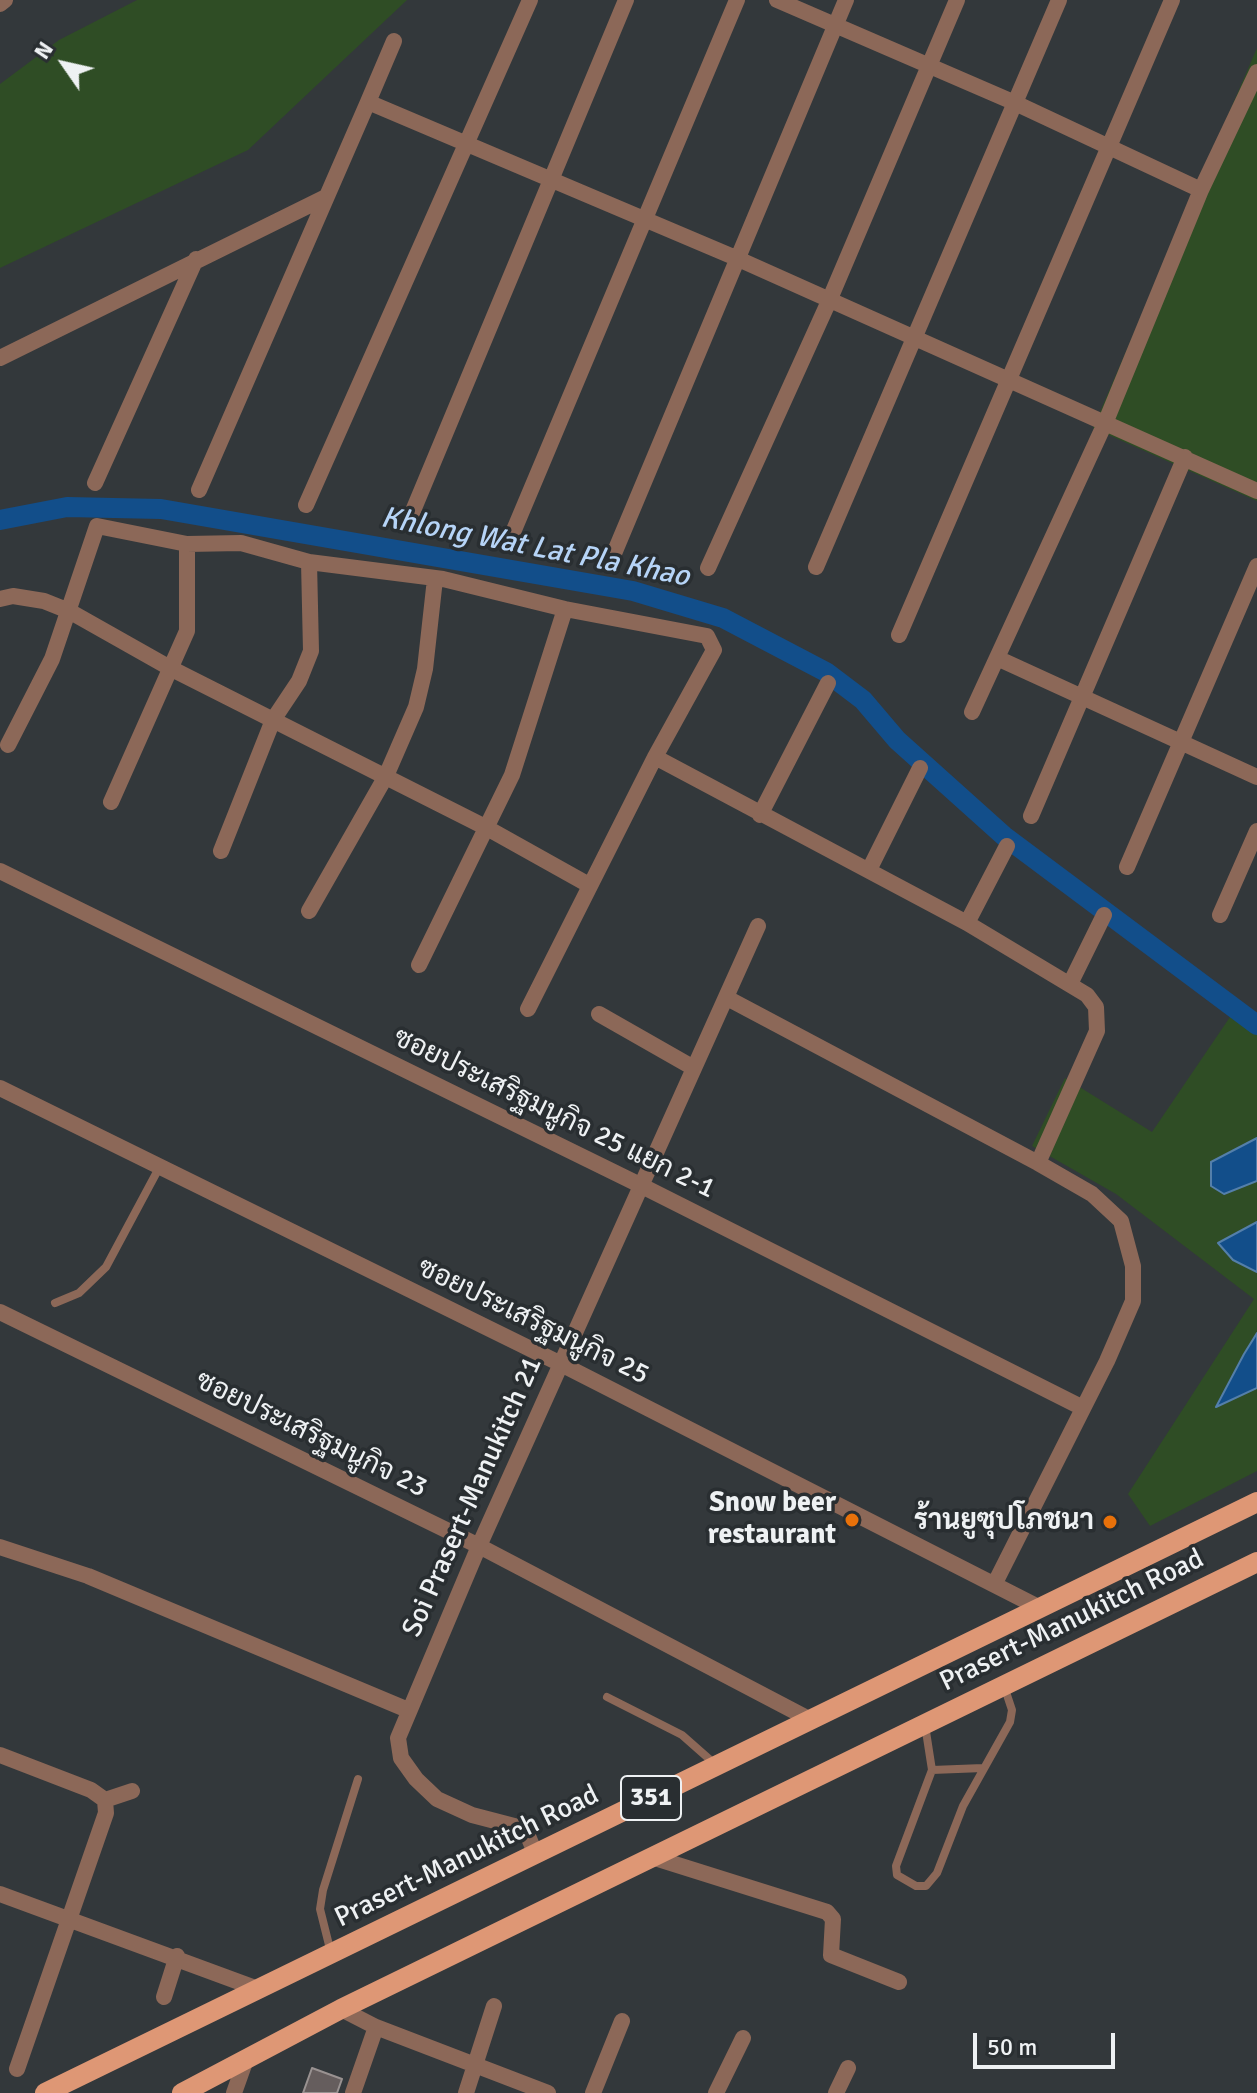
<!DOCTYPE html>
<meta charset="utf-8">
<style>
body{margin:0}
#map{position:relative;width:1257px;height:2093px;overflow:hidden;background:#33383b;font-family:Signika,sans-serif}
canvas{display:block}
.north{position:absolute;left:24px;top:24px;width:80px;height:80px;-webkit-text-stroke:6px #292e31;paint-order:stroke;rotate:304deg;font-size:22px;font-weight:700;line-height:32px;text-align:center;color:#eef1f3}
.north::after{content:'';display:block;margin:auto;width:28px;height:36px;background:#eef1f3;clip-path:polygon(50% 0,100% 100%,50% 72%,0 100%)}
.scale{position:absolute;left:973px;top:2033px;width:142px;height:36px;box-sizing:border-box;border:4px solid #eef1f3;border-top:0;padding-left:10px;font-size:24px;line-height:28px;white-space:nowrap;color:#eef1f3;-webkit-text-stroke:6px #292e31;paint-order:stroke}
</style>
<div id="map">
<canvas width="1257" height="2093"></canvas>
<div class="north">N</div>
<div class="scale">50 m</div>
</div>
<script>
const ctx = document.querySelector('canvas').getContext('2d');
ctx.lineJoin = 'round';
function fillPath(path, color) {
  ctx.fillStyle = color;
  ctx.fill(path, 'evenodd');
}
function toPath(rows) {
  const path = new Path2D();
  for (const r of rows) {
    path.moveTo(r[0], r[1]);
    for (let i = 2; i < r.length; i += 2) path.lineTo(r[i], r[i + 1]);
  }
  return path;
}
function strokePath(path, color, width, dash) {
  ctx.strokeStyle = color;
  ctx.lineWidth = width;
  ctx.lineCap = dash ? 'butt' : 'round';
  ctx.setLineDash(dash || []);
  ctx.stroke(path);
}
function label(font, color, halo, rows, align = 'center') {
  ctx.font = font + ' Signika,Sarabun,sans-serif';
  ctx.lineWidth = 7;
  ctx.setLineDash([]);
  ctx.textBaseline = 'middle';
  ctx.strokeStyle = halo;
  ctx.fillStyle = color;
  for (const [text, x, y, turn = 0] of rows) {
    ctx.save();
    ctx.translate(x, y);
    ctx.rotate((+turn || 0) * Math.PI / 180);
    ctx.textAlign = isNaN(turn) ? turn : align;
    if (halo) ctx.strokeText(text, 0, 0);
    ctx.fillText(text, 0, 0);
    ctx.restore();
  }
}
fillPath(toPath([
 [137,0,407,0,248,150,0,268,0,84,59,40],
 [1257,48,1257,501,1093,428],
 [1230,1017,1257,1032,1257,1471,1150,1526,1128,1494,1254,1299,1116,1194,1032,1146,1065,1078,1152,1132]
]), '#2f4d25');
const water = toPath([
 [1257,1138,1257,1181,1224,1194,1211,1186,1211,1162,1257,1138],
 [1257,1222,1257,1272,1233,1260,1218,1243,1257,1222],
 [1257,1333,1257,1388,1216,1407,1244,1354,1257,1333]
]);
fillPath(water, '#124e8a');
strokePath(water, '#547faa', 2);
strokePath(toPath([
 [0,520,67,507,161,509,633,591,723,618,826,672,863,700,897,740,1004,836,1257,1025]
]), '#124e8a', 20);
const building = toPath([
 [312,2068,342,2079,337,2093,303,2093,312,2068]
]);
fillPath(building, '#655d5d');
strokePath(building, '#999291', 2);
strokePath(toPath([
 [55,1303,79,1293,106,1267,159,1168],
 [607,1697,682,1735,716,1765],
 [925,1725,932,1770,896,1866,897,1875,916,1886,926,1886,937,1873,963,1806,1010,1722,1012,1710,1004,1686],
 [932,1770,983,1768],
 [331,1953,320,1909,323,1890,358,1779]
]), '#8c6858', 8);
strokePath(toPath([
 [777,0,1013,102,1201,190],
 [0,4,5,0],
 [368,102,394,41],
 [0,358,324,198],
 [95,483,196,259],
 [199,490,368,102,736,258,1257,491],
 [306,505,530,0],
 [410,518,626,0],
 [514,530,737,0],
 [613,556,846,0],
 [816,567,1059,0],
 [708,568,829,301,957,0],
 [0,599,13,596,44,601,69,611,170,668,487,828,589,885],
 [899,635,1172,0],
 [997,658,1257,777],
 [972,712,1106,421,1201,190,1257,72],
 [8,745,52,659,97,526,187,544,241,543,309,562,443,579,565,609,707,636,714,650,655,757,528,1009],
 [655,757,967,923,1087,995,1096,1007,1097,1031,1038,1163],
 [111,802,187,631,187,544],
 [760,815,828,683],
 [1031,816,1185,457],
 [221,851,273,720,299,681,311,651,309,562],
 [1127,867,1257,566],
 [869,870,920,768],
 [0,871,640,1185,1083,1408],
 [309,911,386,776,416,707,425,669,435,579],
 [1220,915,1257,831],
 [967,923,1007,846],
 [419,965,512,775,565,609],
 [1070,984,1104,915],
 [727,998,1038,1163,1092,1194,1121,1221,1133,1266,1133,1301,1107,1361,995,1583],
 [599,1014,692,1067],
 [0,1088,561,1364,1040,1608],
 [0,1312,479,1546,809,1719],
 [0,1547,88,1576,408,1710],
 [0,1755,91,1790,105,1800,106,1813,17,2069],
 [105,1800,132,1791],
 [536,1855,528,1836,518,1827,472,1815,437,1799,416,1779,401,1758,398,1738,479,1546,758,926],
 [652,1857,827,1912,833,1919,831,1955,899,1982],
 [0,1894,258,1989],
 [164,1997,177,1956],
 [341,2009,376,2027,548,2093],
 [234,2093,245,2062],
 [353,2093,376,2027],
 [466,2093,494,2006],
 [593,2093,622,2021],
 [716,2093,743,2038],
 [836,2093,848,2068]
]), '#8c6858', 16);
strokePath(toPath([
 [45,2093,1257,1502],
 [182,2093,341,2009,1257,1562]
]), '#de9775', 20);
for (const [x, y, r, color] of [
 [852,1520,8,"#e8710a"],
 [1110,1522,8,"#e8710a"]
]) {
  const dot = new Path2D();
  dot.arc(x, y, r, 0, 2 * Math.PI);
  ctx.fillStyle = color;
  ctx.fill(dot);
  strokePath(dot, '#292e31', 3);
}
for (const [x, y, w] of [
 [651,1798,60]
]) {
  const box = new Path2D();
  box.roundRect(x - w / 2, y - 22, w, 44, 6);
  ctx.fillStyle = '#292e31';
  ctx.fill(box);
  strokePath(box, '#eef1f3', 2);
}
label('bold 26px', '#eef1f3', null, [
 ["351",651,1798]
]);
label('28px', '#eef1f3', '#292e31', [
 ["ซอยประเสริฐมนูกิจ 25 แยก 2-1",554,1114,26],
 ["ซอยประเสริฐมนูกิจ 25",533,1322,26],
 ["ซอยประเสริฐมนูกิจ 23",311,1435,26],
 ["Soi Prasert-Manukitch 21",473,1497,-66],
 ["Prasert-Manukitch Road",1072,1621,-26],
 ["Prasert-Manukitch Road",467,1857,-26]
]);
label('bold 28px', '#eef1f3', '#292e31', [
 ["Snow beer",836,1504],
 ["restaurant",836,1536],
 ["ร้านยูซุปโภชนา",1094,1522]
], 'right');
label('italic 30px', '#b6d4f7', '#292e31', [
 ["Khlong Wat Lat Pla Khao",535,548,11]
]);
</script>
